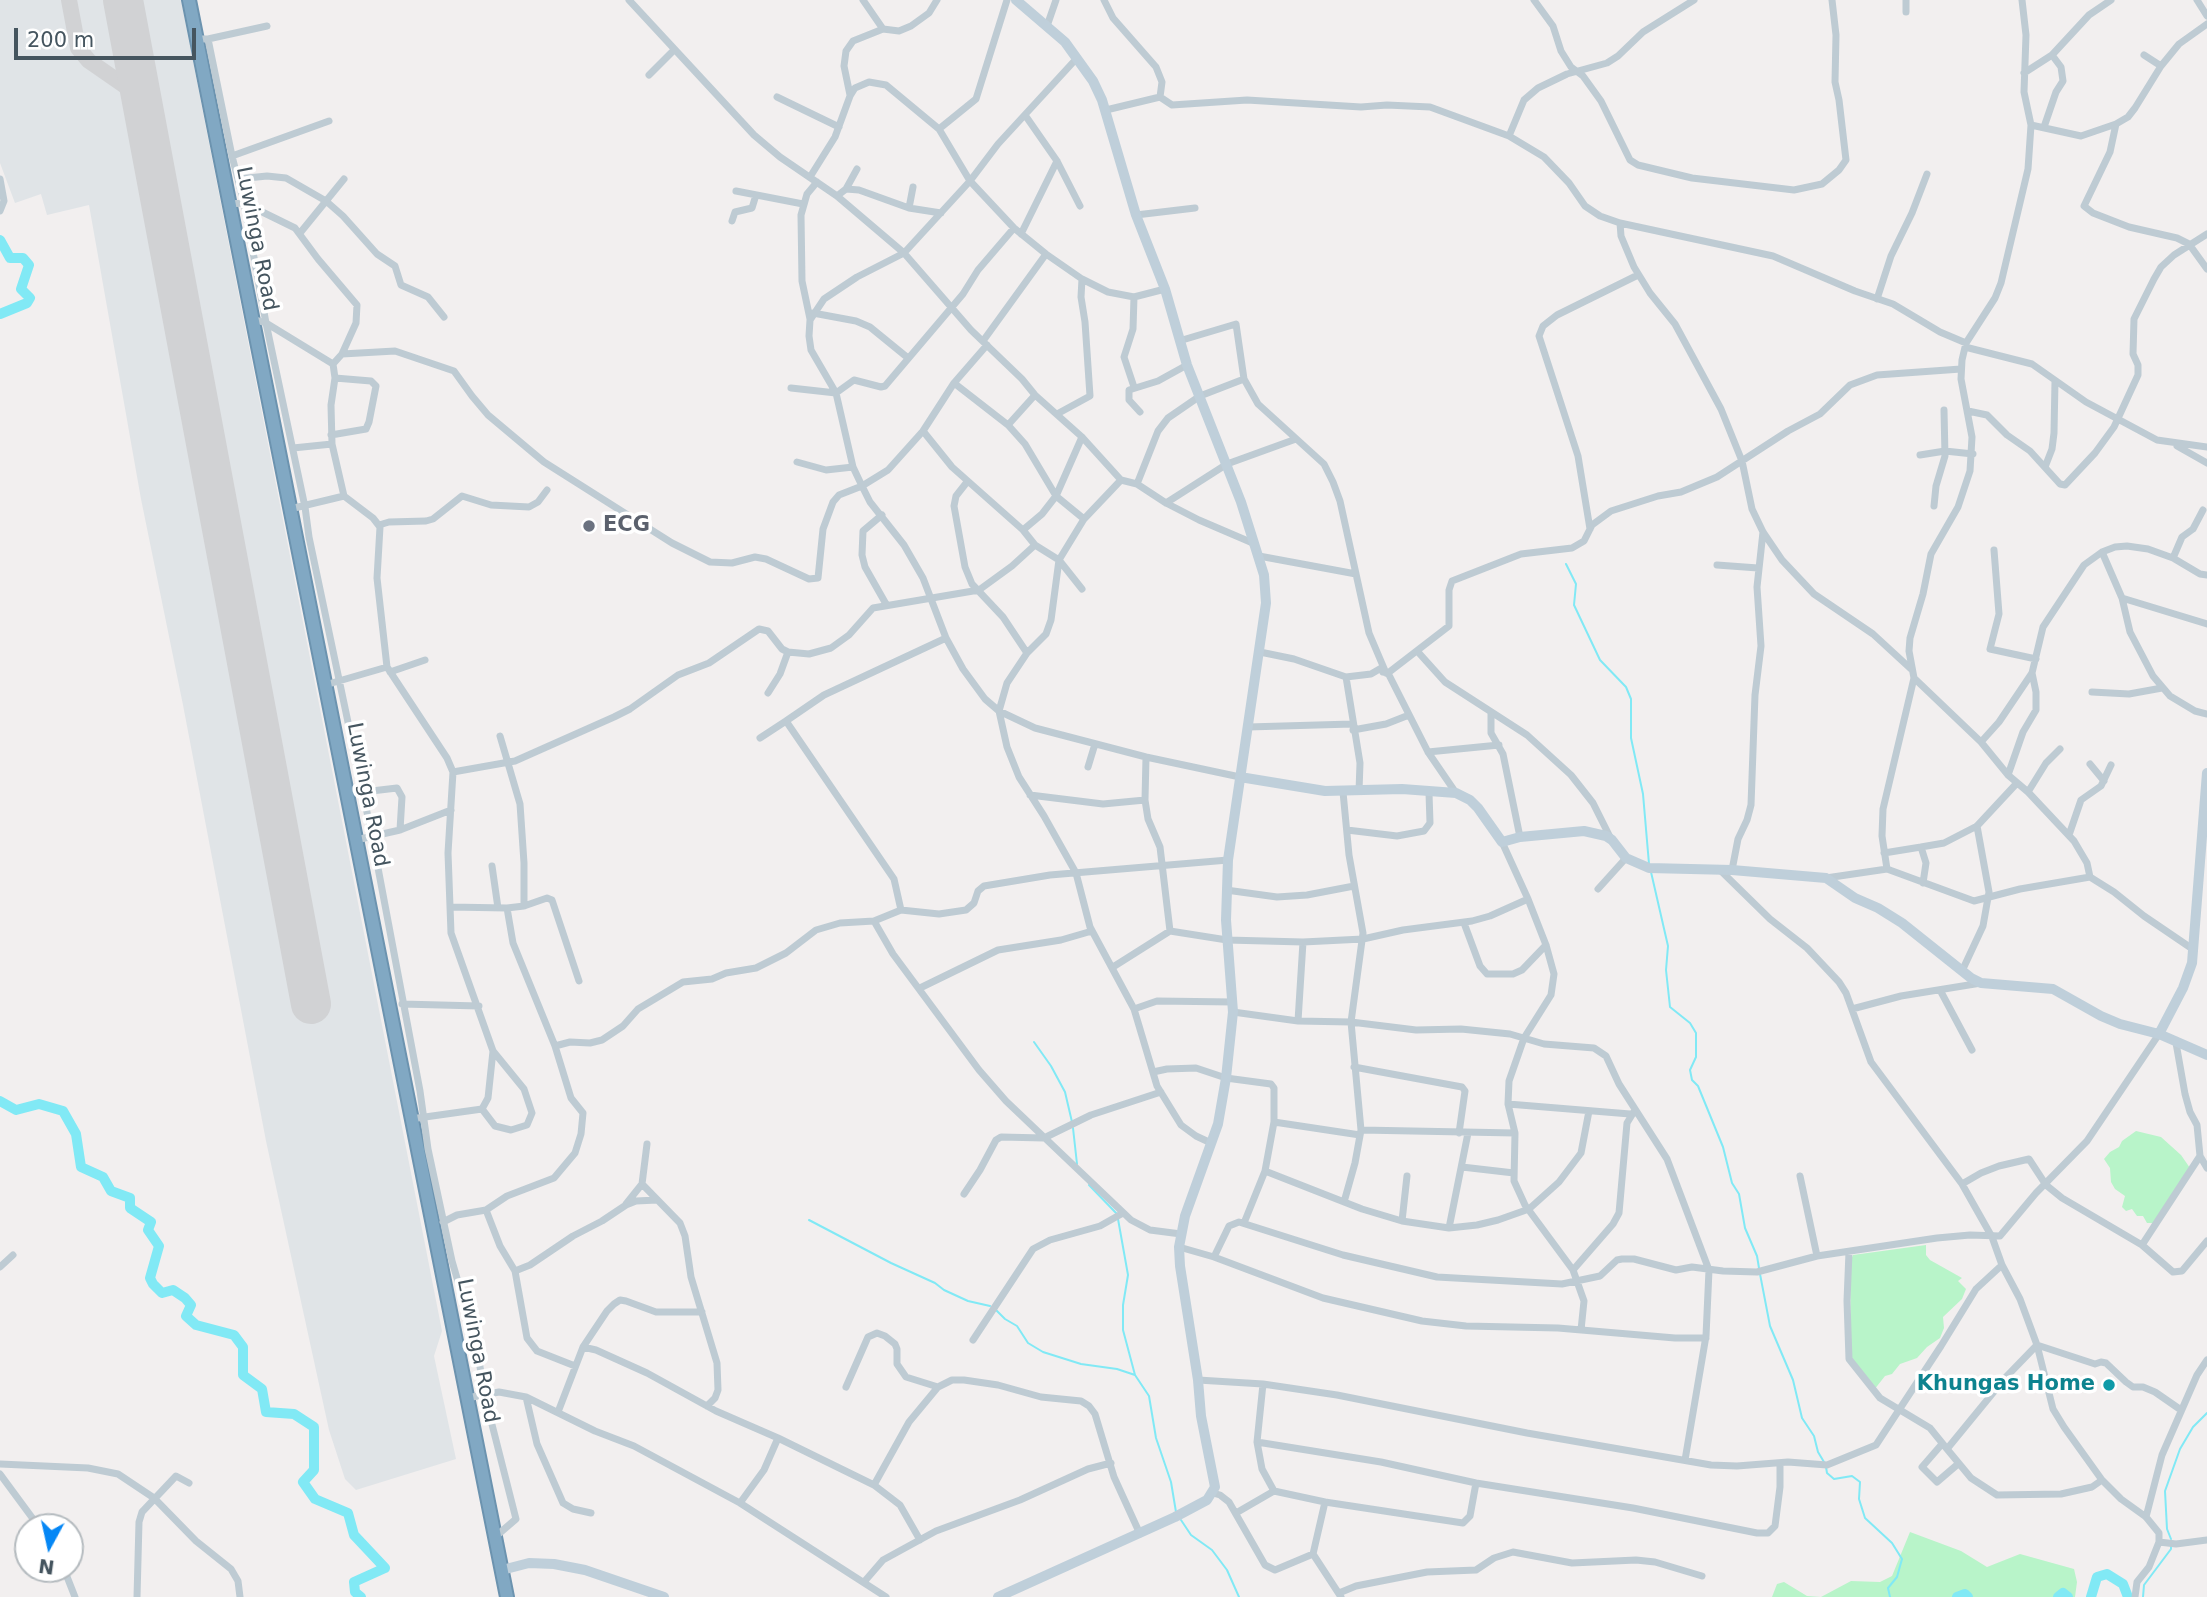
<!DOCTYPE html>
<style>
body{margin:0}
#map{position:relative;width:2207px;height:1597px;overflow:hidden;background:#f2efef;font-family:"DejaVu Sans",sans-serif}
canvas{display:block}
.north{position:absolute;left:14px;top:1513px;width:70px;height:70px;box-sizing:border-box;background:#fff;border:2px solid #b5bbbf;border-radius:50%;rotate:188deg;font-size:19px;font-weight:700;line-height:28px;text-align:center;color:#45555f}
.north::after{content:'';display:block;margin:auto;width:24px;height:32px;background:#0587f5;clip-path:polygon(50% 0,100% 100%,50% 72%,0 100%)}
.scale{position:absolute;left:14px;top:28px;width:182px;height:32px;box-sizing:border-box;border:4px solid #45555f;border-top:0;padding-left:9px;font-size:21px;line-height:24px;white-space:nowrap;color:#45555f;-webkit-text-stroke:5px #fff;paint-order:stroke}
</style>
<div id="map">
<canvas width="2207" height="1597"></canvas>
<div class="north">N</div>
<div class="scale">200 m</div>
</div>
<script>
const ctx = document.querySelector('canvas').getContext('2d');
ctx.lineJoin = 'round';
function fillPath(path, color) {
  ctx.fillStyle = color;
  ctx.fill(path, 'evenodd');
}
function toPath(rows) {
  const path = new Path2D();
  for (const r of rows) {
    path.moveTo(r[0], r[1]);
    for (let i = 2; i < r.length; i += 2) path.lineTo(r[i], r[i + 1]);
  }
  return path;
}
function strokePath(path, color, width, dash) {
  ctx.strokeStyle = color;
  ctx.lineWidth = width;
  ctx.lineCap = dash ? 'butt' : 'round';
  ctx.setLineDash(dash || []);
  ctx.stroke(path);
}
function label(font, color, halo, rows, align = 'center') {
  ctx.font = font + ' "DejaVu Sans",sans-serif';
  ctx.lineWidth = 7;
  ctx.setLineDash([]);
  ctx.textBaseline = 'middle';
  ctx.strokeStyle = halo;
  ctx.fillStyle = color;
  for (const [text, x, y, turn = 0] of rows) {
    ctx.save();
    ctx.translate(x, y);
    ctx.rotate((+turn || 0) * Math.PI / 180);
    ctx.textAlign = isNaN(turn) ? turn : align;
    if (halo) ctx.strokeText(text, 0, 0);
    ctx.fillText(text, 0, 0);
    ctx.restore();
  }
}
fillPath(toPath([
 [0,0,181,0,442,1331,434,1356,456,1459,356,1490,345,1479,329,1430,266,1141,183,705,141,499,89,205,47,215,41,194,15,203,0,163]
]), '#e0e4e7');
fillPath(toPath([
 [2136,1131,2161,1137,2181,1155,2190,1168,2154,1223,2147,1223,2143,1216,2137,1216,2132,1209,2126,1211,2122,1207,2125,1196,2115,1189,2111,1182,2110,1168,2104,1159,2110,1152,2119,1147,2122,1141],
 [1926,1245,1926,1255,1930,1260,1962,1278,1958,1281,1966,1289,1962,1299,1943,1317,1944,1328,1940,1338,1927,1347,1917,1358,1900,1364,1892,1374,1885,1376,1874,1390,1851,1359,1850,1262,1853,1255],
 [1910,1532,1961,1551,1987,1567,2020,1554,2074,1569,2077,1582,2075,1597,1772,1597,1777,1584,1784,1582,1807,1596,1821,1597,1851,1581,1880,1582,1892,1576]
]), '#b8f4c9');
strokePath(toPath([
 [1566,564,1576,584,1574,605,1600,660,1626,687,1631,699,1631,738,1643,794,1649,864],
 [1651,872,1668,946,1666,970,1670,1007,1690,1023,1696,1033,1696,1057,1690,1070,1692,1080,1698,1086,1723,1147,1732,1183,1739,1194,1745,1228,1757,1256,1759,1268],
 [1034,1042,1051,1066,1065,1092,1072,1122],
 [1073,1128,1077,1164],
 [1089,1185,1117,1214],
 [1118,1219,1128,1275,1123,1305,1123,1330,1135,1375],
 [809,1220,891,1263,935,1283,944,1290,968,1301,990,1306],
 [1760,1274,1770,1326,1793,1380,1802,1418,1814,1436,1818,1452,1824,1462],
 [995,1309,1005,1319,1017,1326,1028,1343,1043,1352,1081,1364,1117,1369,1135,1375,1149,1396,1156,1438,1171,1482,1176,1512],
 [1826,1467,1827,1473,1834,1479,1852,1476,1860,1482,1859,1499,1865,1518,1892,1543,1902,1559,1897,1577,1888,1588,1890,1597],
 [1181,1520,1191,1535,1212,1550,1227,1570,1239,1597],
 [2171,1539,2167,1529,2165,1491,2180,1449,2193,1427,2207,1413],
 [2143,1597,2144,1585,2171,1549,2171,1545]
]), '#81e9f5', 2);
strokePath(toPath([
 [0,240,10,258,23,258,29,265,21,289,30,298,27,303,0,314],
 [0,1101,16,1110,39,1104,63,1111,76,1134,81,1167,103,1177,111,1191,130,1198,130,1208,151,1222,148,1230,159,1246,150,1278,153,1284,162,1293,173,1290,185,1298,191,1305,186,1316,196,1325,234,1335,243,1347,243,1375,262,1389,266,1412,294,1414,314,1427,314,1470,303,1482,315,1499,348,1513,354,1535,385,1568,354,1582,355,1592,361,1597],
 [1957,1597,1965,1594,1968,1597],
 [2058,1597,2063,1593,2068,1597],
 [2091,1597,2097,1577,2107,1574,2123,1584,2128,1597]
]), '#81e9f5', 10);
strokePath(toPath([
 [69,0,78,48,89,61,141,97],
 [119,80,128,73,133,59]
]), '#d1d2d4', 16);
strokePath(toPath([
 [123,0,311,1004]
]), '#d1d2d4', 40);
const highway = toPath([
 [189,0,507,1597]
]);
strokePath(highway, '#6c93af', 16);
strokePath(toPath([
 [629,0,754,135,780,157,837,196,904,253,971,330,1022,379,1035,395,1082,437,1121,480,1137,484,1166,503,1199,520,1255,544],
 [863,0,883,29],
 [1104,0,1113,18,1156,67,1162,82,1160,97],
 [1534,0,1553,26,1561,51,1571,67,1583,76,1601,101,1630,160,1638,165,1692,178,1794,190,1822,184,1839,170,1846,160,1839,100,1835,82,1836,35,1832,0],
 [2197,0,2207,16],
 [1906,12,1906,0],
 [1047,26,1056,0],
 [197,39,208,39,232,156,244,203,266,323,305,507,309,537,372,836,420,1091,428,1149,452,1261,477,1347,484,1393,516,1519,495,1537],
 [208,39,267,26],
 [2144,55,2161,66],
 [2024,73,2052,55,2089,15,2111,0],
 [649,75,674,50],
 [850,95,844,66,846,51,853,41,883,29,899,31,911,26,929,13,937,0],
 [777,97,839,127],
 [1106,110,1160,97,1172,105,1247,100,1361,107,1387,105,1430,107,1509,136,1544,157,1569,183,1585,206,1600,216,1620,223,1773,256,1855,291,1893,304,1940,332,1966,343],
 [1025,115,1057,161,1080,206],
 [2116,124,2110,152,2084,206,2093,213,2129,227,2177,238,2189,244,2207,269],
 [2031,125,2081,136,2116,124,2128,117,2135,108,2161,66,2179,44,2207,24],
 [2044,127,2056,92,2063,81,2061,67,2052,55],
 [939,129,976,99,1007,0],
 [1509,136,1524,100,1538,88,1567,74,1607,63,1618,56,1643,32,1694,0],
 [232,156,329,121],
 [810,177,835,137,850,96,855,88,869,82,886,85,939,129,970,181,1014,228,1046,254,1082,279,1108,292,1134,297,1165,289],
 [0,179,4,201,0,211],
 [238,179,267,176,286,178,326,201,343,216,377,254,395,266,401,285,428,297,444,317],
 [846,189,857,169],
 [736,191,803,204],
 [837,196,846,189,859,190,909,208,941,213],
 [229,204,244,203,295,228,318,259,357,305,356,323,342,354,333,364,335,378,331,405,332,444,344,496,373,518,380,527,377,578,387,667,447,758,453,772,448,853,451,933,493,1051,488,1098,482,1109,418,1118],
 [909,208,913,187],
 [1136,215,1195,208],
 [732,221,735,212,752,208,756,195],
 [1620,223,1621,236,1634,267,1650,293,1675,324,1721,409,1742,461,1752,509,1763,532,1782,560,1814,594,1873,634,1911,669],
 [300,233,344,179],
 [1021,234,1057,161],
 [1134,297,1133,329,1124,357,1134,387],
 [1877,299,1891,256,1912,213,1927,174],
 [813,313,856,321,870,327,908,358],
 [252,319,266,323,333,364],
 [810,319,802,281,801,215,807,194,817,182],
 [983,341,1046,254],
 [1179,341,1236,324,1244,379],
 [987,345,954,383,923,431,952,467,1023,530,1035,545,1059,560,1084,519,1121,480],
 [1965,347,2032,364,2086,402,2157,440,2207,447],
 [342,354,395,351,454,371,472,396,488,415,544,462,672,543,710,562,732,563,755,557,766,559,809,579,818,578,823,529,833,502,839,495,862,486,888,470,923,431],
 [954,383,1008,425,1025,444,1056,496,1084,519],
 [791,388,836,393,854,380,881,387,885,386,963,294,978,270,1014,228],
 [1968,411,1987,415,2007,435,2030,451,2060,484,2065,485,2095,453,2114,427,2138,375,2138,365,2133,354,2134,319,2154,279,2161,267,2174,255,2207,234],
 [1140,412,1129,400,1129,390,1158,381,1187,365],
 [1057,414,1090,396,1085,322,1081,297,1082,279],
 [1008,425,1035,395],
 [331,435,366,429,369,422,376,386,371,381,335,378],
 [2177,446,2207,463],
 [293,448,332,444],
 [1920,455,1945,451,1973,454],
 [797,462,826,470,853,467],
 [2045,467,2052,449,2054,433,2055,381],
 [967,482,956,496,954,506,965,567,972,584,1003,617,1027,653],
 [1137,484,1158,431,1168,418,1200,396,1244,379,1258,404,1324,464,1333,482,1340,501,1369,633,1386,673],
 [1166,503,1227,464,1296,439],
 [1934,506,1936,486,1945,456,1944,410],
 [290,509,344,496],
 [882,515,863,531,862,555,865,567,886,604],
 [379,525,389,522,426,521,433,519,462,496,491,505,529,507,538,502,547,490],
 [1590,529,1578,456,1539,336,1543,326,1557,315,1638,275],
 [1023,530,1042,514,1056,496,1082,437],
 [1994,550,1999,614,1990,649,2036,659],
 [2102,552,2122,598,2130,632,2153,676,2170,696,2195,711,2207,714],
 [1259,556,1356,574],
 [2173,558,2182,537,2193,529,2203,510],
 [1059,560,1051,620,1046,634,1027,653,1007,683,999,711,985,699,963,669,946,638,923,578,904,545,870,502,862,486,853,467,836,393,811,350,809,336,810,320,824,299,857,277,904,253,970,181,998,144,1077,58],
 [1059,560,1082,589],
 [1717,565,1758,568],
 [2122,598,2207,624],
 [946,638,824,695,786,721,894,879,901,910,939,914,966,910,974,903,978,891,984,886,1050,875,1228,860],
 [1260,652,1294,659,1346,677,1371,674,1383,667],
 [1418,652,1445,682,1527,735,1571,775,1593,803,1611,839],
 [390,672,425,660],
 [1383,672,1388,673,1428,752,1456,793],
 [1388,673,1449,626,1449,590,1452,581,1521,554,1572,548,1584,541,1592,525,1611,511,1658,496,1681,492,1717,477,1788,431,1820,414,1850,385,1877,375,1961,369],
 [1346,677,1360,763,1359,791],
 [1914,678,1981,742,2008,775,2028,792,2074,841,2087,863,2090,877],
 [325,685,387,667],
 [2092,692,2129,694,2162,688],
 [768,693,780,674,788,652,809,654,831,648,849,635,873,608,979,590,1012,566,1035,545],
 [1491,714,1491,733,1503,754,1520,837],
 [1248,727,1352,724],
 [1353,730,1386,724,1409,715],
 [500,736,520,804,524,863,524,906],
 [760,738,786,721],
 [1981,742,1999,722,2032,673,2043,627,2084,565,2102,552,2115,547,2127,546,2148,549,2173,558,2200,574,2207,575],
 [1428,752,1499,745],
 [1146,757,1145,800,1148,819,1160,847,1170,931],
 [2090,764,2104,781],
 [1088,767,1095,744],
 [453,772,515,761,614,717,630,709,678,675,709,663,759,629,768,631,782,649,788,652],
 [2008,775,2023,732,2036,710,2036,692,2032,673],
 [363,792,397,788,402,797,400,830],
 [1343,792,1349,855,1363,933,1351,1022,1361,1130,1355,1163,1344,1202],
 [2028,792,2046,763,2060,749],
 [1030,795,1103,804,1145,800],
 [1347,830,1397,836,1424,831,1430,823,1429,793],
 [2069,835,2081,800,2101,786,2111,765],
 [356,840,400,830,451,810],
 [1502,842,1528,899,1546,945,1554,974,1551,995,1524,1038,1509,1081,1508,1104,1515,1133,1514,1181,1525,1205,1573,1270,1584,1301,1581,1330],
 [1921,847,1944,843,1977,826,2017,783],
 [1884,853,1921,847,1926,863,1923,883],
 [492,866,498,908],
 [1887,869,1882,836,1883,809,1914,678,1909,651,1910,638,1923,594,1931,554,1958,507,1970,471,1972,437,1961,379,1962,360,1966,343,1995,298,2001,283,2028,169,2031,125,2024,92,2026,35,2022,0],
 [1720,870,1770,919,1807,948,1839,982,1846,993,1871,1062,1962,1184,1992,1237,2002,1265,2020,1299,2037,1345,2053,1409,2064,1427,2102,1480,2121,1499,2146,1517,2159,1533,2159,1542,2149,1567,2137,1582,2135,1597],
 [1732,870,1738,839,1747,820,1751,805,1755,695,1761,646,1757,587,1763,532],
 [1826,878,1887,869,1974,901,2020,889,2090,877,2114,892,2144,916,2194,950],
 [1598,889,1626,858],
 [1226,890,1277,897,1307,895,1354,886],
 [450,907,507,908,524,906,547,898,552,900,579,981],
 [901,910,874,921,893,954,979,1070,1006,1101,1131,1220,1150,1230,1181,1234],
 [1464,923,1480,966,1487,974,1513,974,1522,970,1546,945],
 [1113,967,1170,931,1227,940,1303,942,1363,939,1403,930,1472,921,1490,916,1528,899],
 [1962,971,1983,926,1989,892,1977,826],
 [920,988,998,950,1061,940,1092,931],
 [1940,990,1972,1050],
 [402,1004,479,1006],
 [1134,1009,1157,1001,1233,1002],
 [1852,1009,1901,996,1981,983],
 [1233,1012,1298,1021,1351,1022,1416,1030,1461,1029,1510,1034,1544,1044,1594,1048,1606,1056,1619,1084,1667,1159,1709,1270,1706,1336,1685,1460],
 [1298,1021,1303,942],
 [2176,1043,2185,1094,2190,1112,2197,1125,2200,1156,2207,1168],
 [555,1046,570,1042,590,1043,602,1040,623,1026,638,1009,683,982,712,979,726,973,756,968,786,953,816,930,840,923,874,921],
 [1354,1067,1462,1087,1465,1091,1459,1133],
 [1153,1072,1167,1069,1196,1068,1226,1078,1271,1084,1274,1088,1274,1122,1265,1171,1244,1223],
 [1508,1104,1630,1114],
 [482,1109,495,1126,511,1130,527,1125,532,1113,524,1089,493,1051],
 [1274,1122,1360,1135],
 [1361,1130,1515,1133],
 [1211,1143,1196,1136,1181,1125,1157,1086,1134,1009,1090,927,1076,873,1044,816,1019,777,1007,747,999,711,1035,728,1146,757,1240,777],
 [647,1144,642,1184,680,1223,685,1236,691,1277,717,1363,718,1390,715,1398,707,1406],
 [1462,1167,1514,1173],
 [1265,1171,1362,1209,1402,1221,1449,1228,1477,1225,1498,1220,1529,1209,1559,1182,1581,1153,1589,1111],
 [1800,1176,1817,1256],
 [1962,1184,1981,1173,1999,1166,2029,1159,2046,1185,2062,1198,2142,1245,2173,1272,2182,1271,2207,1241],
 [964,1194,980,1170,996,1140,1001,1137,1044,1138,1091,1115,1161,1092],
 [626,1204,642,1184],
 [486,1210,500,1246,515,1271,527,1338,537,1351,575,1366],
 [1402,1221,1407,1176],
 [443,1222,457,1215,486,1210,507,1196,554,1178,575,1153,581,1134,583,1113,571,1098,555,1046,513,943,507,908],
 [1449,1228,1468,1133],
 [2142,1245,2200,1156],
 [1179,1247,1214,1257,1323,1298,1422,1321,1466,1326,1558,1328,1675,1338,1706,1338],
 [1849,1252,1847,1301,1849,1359,1880,1398,1930,1428,1947,1449,2006,1377,2037,1345,2095,1364,2101,1362,2106,1363,2126,1382,2133,1387,2143,1387,2155,1392,2181,1410],
 [1214,1257,1229,1226,1239,1222,1343,1255,1437,1277,1562,1284,1600,1276,1617,1260,1622,1259,1634,1259,1676,1270,1692,1267,1723,1271,1757,1272,1817,1256,1937,1238,1970,1235,2000,1236,2036,1193,2087,1141,2159,1034],
 [0,1267,13,1255],
 [1573,1270,1613,1224,1619,1213,1627,1123,1635,1110],
 [515,1271,530,1265,573,1236,602,1221,626,1205,636,1201,657,1200],
 [973,1340,1033,1249,1050,1240,1100,1226,1123,1213],
 [583,1347,596,1350,647,1373,716,1411,778,1438,874,1485,900,1505,920,1540],
 [1198,1380,1263,1384,1337,1395,1527,1433,1711,1465,1737,1466,1788,1462,1827,1465,1876,1445,1941,1346,1976,1289,2002,1265],
 [1263,1384,1257,1442,1262,1469,1274,1491,1325,1502,1463,1523,1470,1516,1476,1483],
 [846,1387,868,1337,877,1333,885,1336,895,1344,897,1349,897,1364,906,1377,938,1387],
 [526,1397,537,1444,563,1503,573,1509,591,1513],
 [467,1398,499,1392,526,1397,595,1431,634,1446,740,1503,886,1597],
 [558,1412,583,1347,607,1311,614,1304,620,1300,626,1301,656,1312,702,1312],
 [1257,1442,1381,1462,1476,1483,1633,1508,1757,1533,1768,1533,1775,1526,1780,1487,1780,1463],
 [1942,1444,1922,1467,1937,1482,1958,1464],
 [1947,1449,1971,1478,1997,1495,2061,1494,2092,1487,2102,1480],
 [0,1464,88,1468,118,1474,154,1498,196,1541,231,1569,238,1581,240,1597],
 [0,1474,39,1527],
 [874,1485,909,1422,938,1387,952,1380,964,1380,998,1385,1041,1397,1081,1401,1089,1406,1095,1414,1114,1477,1140,1534],
 [1213,1493,1220,1495,1229,1502,1265,1565,1275,1570,1313,1554,1325,1502],
 [740,1503,764,1470,778,1438],
 [1236,1513,1274,1491],
 [2146,1517,2162,1455,2197,1375,2207,1360],
 [2159,1542,2176,1544,2207,1540],
 [1313,1554,1341,1597],
 [64,1569,75,1597],
 [864,1582,883,1560,936,1531,1020,1500,1088,1469,1111,1463],
 [1339,1593,1356,1586,1427,1572,1476,1570,1494,1558,1513,1552,1572,1563,1636,1560,1655,1562,1702,1576],
 [137,1597,139,1522,142,1512,176,1476,189,1483]
]), '#becbd3', 7);
strokePath(toPath([
 [1240,777,1325,791,1402,789,1456,793,1470,800,1478,808,1502,842,1520,837,1584,831,1606,836,1612,840,1626,858,1649,868,1732,870,1826,878,1855,898,1878,908,1902,923,1971,978,1981,983,2053,989,2101,1016,2120,1024,2159,1034,2207,1055],
 [2159,1034,2183,988,2192,963,2207,773],
 [502,1570,529,1563,554,1564,585,1570,664,1597],
 [998,1597,1175,1517,1207,1500,1215,1487,1201,1416,1198,1380,1180,1266,1179,1247,1185,1216,1218,1124,1226,1078,1233,1012,1226,920,1228,860,1266,603,1264,575,1241,502,1187,365,1165,289,1136,215,1102,100,1093,81,1065,42,1016,0]
]), '#bfcfda', 10);
strokePath(highway, '#81a8c3', 12);
for (const [x, y, r, color] of [
 [589,526,7,"#6b7280"],
 [2109,1385,7,"#0f9aa8"]
]) {
  const dot = new Path2D();
  dot.arc(x, y, r, 0, 2 * Math.PI);
  ctx.fillStyle = color;
  ctx.fill(dot);
  strokePath(dot, '#fff', 2.5);
}
label('21px', '#45555f', '#fff', [
 ["Luwinga Road",256,239,79],
 ["Luwinga Road",367,795,79],
 ["Luwinga Road",477,1351,79]
]);
label('bold 21px', '#5b616d', '#fff', [
 ["ECG",603,526]
], 'left');
label('bold 21px', '#0d838f', '#fff', [
 ["Khungas Home",2095,1385]
], 'right');
</script>
